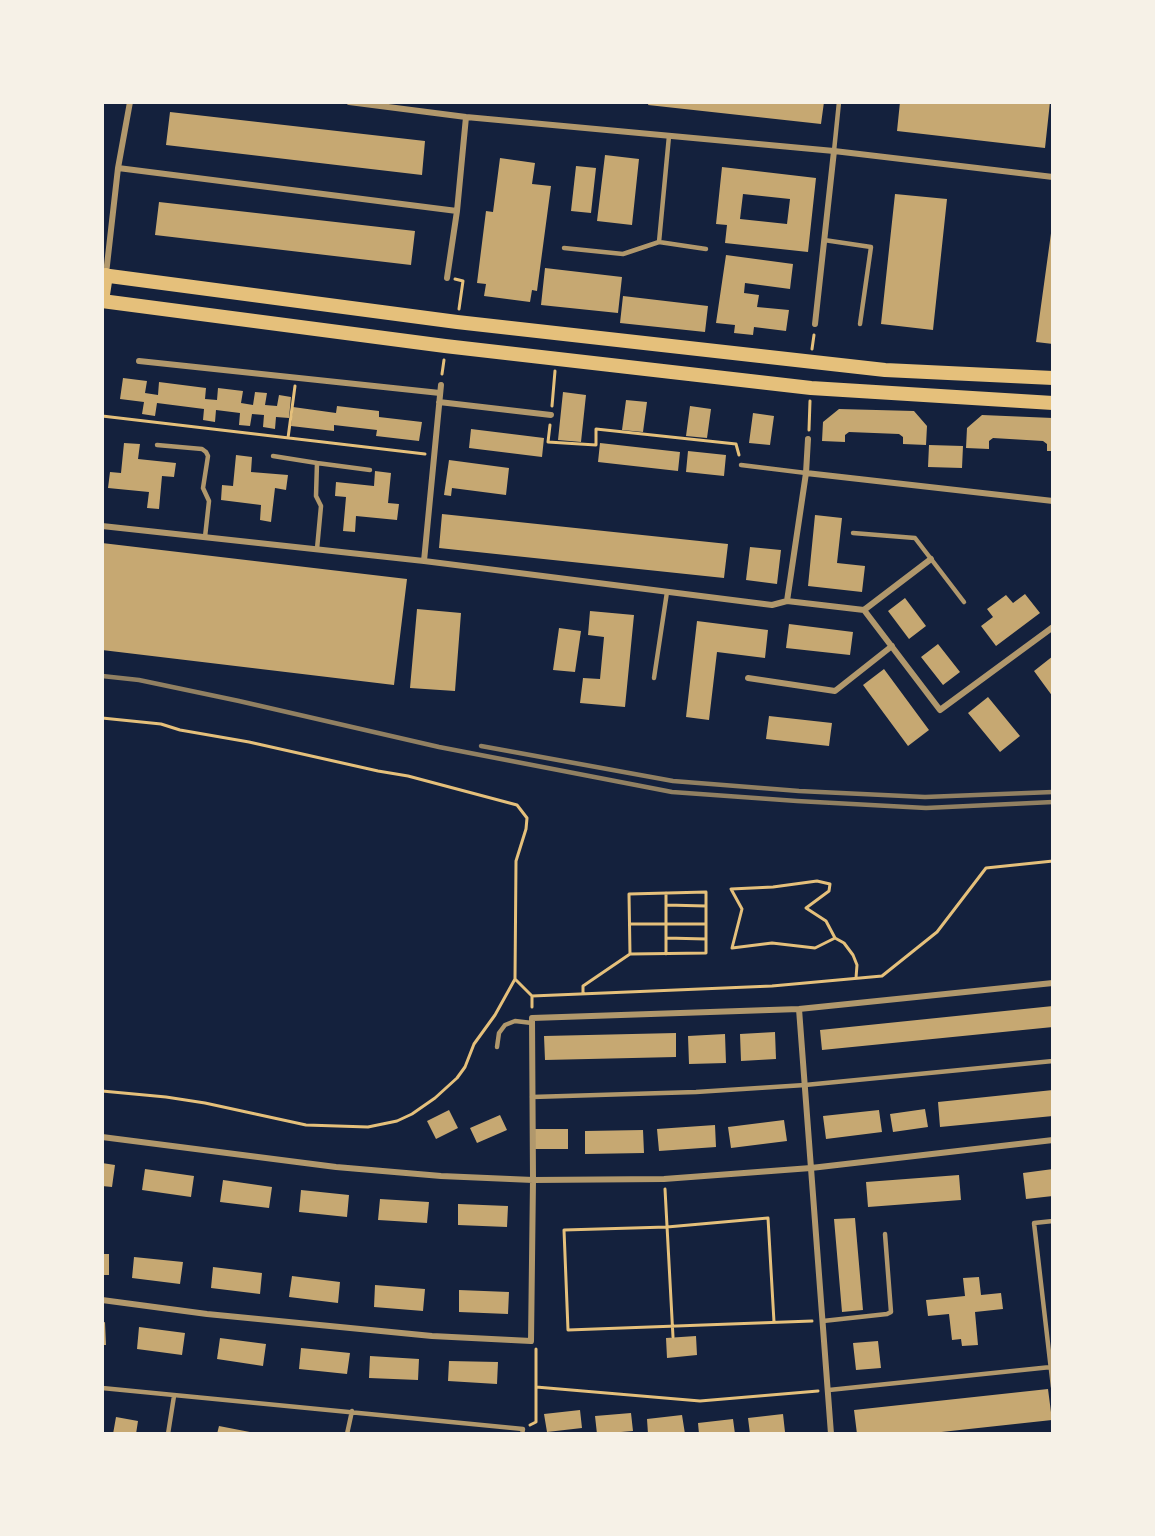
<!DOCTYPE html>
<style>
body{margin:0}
#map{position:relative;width:1155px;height:1536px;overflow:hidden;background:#14213d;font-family:"Playfair Display",serif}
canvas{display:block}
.frame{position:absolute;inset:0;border:104px solid #f6f1e7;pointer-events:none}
</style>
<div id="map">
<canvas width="1155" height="1536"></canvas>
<div class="frame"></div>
</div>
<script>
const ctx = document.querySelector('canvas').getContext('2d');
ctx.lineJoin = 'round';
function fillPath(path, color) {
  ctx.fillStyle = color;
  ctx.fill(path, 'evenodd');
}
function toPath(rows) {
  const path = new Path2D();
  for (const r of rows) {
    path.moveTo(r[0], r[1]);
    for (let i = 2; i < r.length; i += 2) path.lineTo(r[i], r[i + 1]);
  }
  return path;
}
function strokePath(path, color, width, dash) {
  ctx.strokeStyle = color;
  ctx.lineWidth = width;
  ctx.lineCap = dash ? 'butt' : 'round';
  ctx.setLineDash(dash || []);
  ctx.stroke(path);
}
fillPath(toPath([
 [649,102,824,102,821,124,648,105],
 [900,102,1050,102,1045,148,897,131],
 [170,112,425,141,422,175,166,145],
 [605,155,639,159,632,225,597,221],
 [500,158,535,163,532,184,551,186,537,291,532,290,530,302,484,296,486,284,477,283,486,211,493,212],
 [576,166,596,168,591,213,571,211],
 [722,167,816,178,808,252,725,243,727,225,716,224],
 [743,194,790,199,787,224,740,219],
 [895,194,947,199,933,330,881,324],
 [159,202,415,231,411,265,155,235],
 [1052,226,1053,226,1053,344,1036,342],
 [726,255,793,264,790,289,745,283,744,293,759,295,757,307,789,310,786,331,754,327,753,335,734,333,735,325,716,323],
 [545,268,622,277,618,313,541,305],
 [623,296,708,306,705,332,620,323],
 [123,378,147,381,145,393,158,395,159,382,206,388,205,399,217,400,218,388,243,391,241,403,253,405,255,392,267,393,265,405,277,406,279,395,291,397,289,418,276,417,275,429,263,427,264,415,252,414,250,426,239,425,240,413,216,410,215,422,203,420,204,409,157,403,155,416,142,414,144,402,120,399],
 [563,392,586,395,581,442,558,440],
 [626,400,647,402,643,432,622,430],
 [337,406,379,411,379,417,422,422,419,441,376,436,377,430,334,425,334,431,291,426,293,407,336,413],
 [690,406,711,409,707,438,686,436],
 [839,409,914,411,927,426,926,445,903,444,903,437,899,434,849,432,845,435,845,442,822,441,823,422],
 [753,413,774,416,770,445,749,443],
 [982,415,1053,418,1053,451,1047,451,1047,444,1043,441,993,438,989,441,989,449,966,448,967,428],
 [471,429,544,438,542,457,469,448],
 [124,443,140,444,138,459,176,463,174,477,162,476,159,509,147,508,149,492,108,488,110,472,121,473],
 [600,443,680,452,678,471,598,462],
 [929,445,963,446,962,468,928,467],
 [688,451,726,455,724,476,686,472],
 [236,455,252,457,251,472,288,475,286,490,275,488,271,522,260,520,261,505,221,500,222,485,233,486],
 [449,460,509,468,506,495,452,488,451,496,444,495],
 [375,471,391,473,388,503,399,504,397,520,356,516,355,532,343,531,346,497,335,496,336,482,374,486],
 [442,514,728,544,724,578,439,548],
 [815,515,842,518,837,563,865,566,862,592,808,586],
 [102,543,407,579,394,685,102,650],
 [750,547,781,550,777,584,746,580],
 [1025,594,1040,613,996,646,981,626,993,617,987,609,1006,595,1013,603],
 [905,598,926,626,909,639,888,611],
 [417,609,461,613,455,691,410,688],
 [590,611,634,615,625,707,580,703,583,678,600,679,604,637,588,635],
 [697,621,768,630,765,658,717,652,709,720,686,717],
 [789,624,853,632,850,655,786,648],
 [559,628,581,631,575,672,553,670],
 [938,644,960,672,943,685,921,657],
 [1053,656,1053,697,1034,671],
 [884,669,929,730,908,746,863,685],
 [988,697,1020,736,1000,752,968,713],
 [769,716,832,723,829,746,766,739],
 [1053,1006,1053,1027,822,1050,820,1030],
 [775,1032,776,1059,741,1061,740,1034],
 [676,1033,676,1057,545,1060,544,1036],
 [725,1034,726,1063,689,1064,688,1036],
 [1053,1090,1053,1116,940,1127,938,1102],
 [925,1109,928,1127,893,1132,890,1114],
 [449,1110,458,1128,436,1139,427,1121],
 [879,1110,882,1132,826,1139,823,1116],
 [500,1115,507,1130,477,1143,470,1128],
 [784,1120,787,1141,731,1148,728,1127],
 [715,1125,716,1147,659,1151,657,1129],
 [532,1129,568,1129,568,1149,532,1149],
 [643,1130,644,1153,585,1154,585,1131],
 [102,1163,115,1165,112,1187,102,1186],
 [145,1169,194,1176,191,1197,142,1190],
 [1053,1169,1053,1196,1026,1199,1023,1173],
 [959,1175,961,1200,868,1207,866,1182],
 [223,1180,272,1187,269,1208,220,1202],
 [301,1190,349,1195,347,1217,299,1212],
 [380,1199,429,1202,427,1223,378,1220],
 [458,1204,508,1206,507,1227,458,1225],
 [855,1218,863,1310,842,1312,834,1219],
 [102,1254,109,1254,109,1275,102,1275],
 [134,1257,183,1262,180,1284,132,1278],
 [213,1267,262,1273,260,1294,211,1288],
 [292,1276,340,1282,338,1303,289,1297],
 [979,1277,981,1295,1001,1293,1003,1309,975,1312,978,1345,962,1346,961,1339,952,1340,949,1314,928,1316,926,1300,965,1296,963,1278],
 [375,1285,425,1289,423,1311,374,1307],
 [459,1290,509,1292,508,1314,459,1312],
 [105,1322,106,1345,102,1345,102,1323],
 [139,1327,185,1333,182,1355,137,1349],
 [696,1336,697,1355,667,1358,666,1338],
 [220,1338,266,1344,263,1366,217,1359],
 [878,1341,881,1368,856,1370,853,1343],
 [301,1348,350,1353,347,1374,299,1369],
 [370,1356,419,1359,418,1380,369,1378],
 [449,1361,498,1362,497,1384,448,1381],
 [1048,1389,1052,1420,923,1434,857,1434,854,1410],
 [580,1410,582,1428,547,1432,544,1414],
 [631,1413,633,1431,597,1434,595,1416],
 [783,1414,785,1432,750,1434,748,1418],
 [682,1415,685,1434,648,1434,647,1419],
 [116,1417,138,1421,136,1434,113,1434],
 [733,1419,735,1434,699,1434,698,1423],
 [219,1426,255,1433,255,1434,217,1434]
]), '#c6a872');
strokePath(toPath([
 [455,279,463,281,459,309],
 [812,349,814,335],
 [442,374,444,360],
 [552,406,555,371],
 [102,416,425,454],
 [550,425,548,442,596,445,596,429,736,444,739,455],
 [809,430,810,401],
 [288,438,295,386],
 [102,718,161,724,180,730,249,742,378,771,408,776,517,805,527,818,526,829,516,861,515,979,532,996],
 [666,893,666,954],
 [666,905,706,906],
 [630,924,706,924],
 [666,938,706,939],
 [835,938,815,948,772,943,732,948,742,909,731,889,773,887,817,881,830,884,829,891,806,908,826,921,835,938,844,943,853,955,857,965,856,978],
 [583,993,583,986,630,954,629,894,706,892,706,953,630,954],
 [532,1007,532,996,772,986,882,976,937,932,986,868,1053,861],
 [102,1091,166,1097,205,1103,306,1125,368,1127,397,1121,412,1114,435,1098,457,1078,465,1067,474,1044,495,1015,515,979],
 [665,1189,673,1337],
 [774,1322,768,1218,667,1227,564,1230,568,1330,812,1321],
 [536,1387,700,1401,818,1391],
 [530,1425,536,1422,536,1349]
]), '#e5c07b', 3);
strokePath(toPath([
 [834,151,839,102],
 [824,240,871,247,860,324],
 [659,242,669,136],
 [564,248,623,254,659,242,706,249],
 [157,445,202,449,206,452,208,456,203,488,209,501,205,537],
 [273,456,317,463,316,496,321,506,317,549],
 [317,463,370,470],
 [741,465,806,473],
 [853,533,915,538,964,602],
 [654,678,667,592],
 [497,1047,499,1033,505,1025,515,1021,532,1023],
 [532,1097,696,1092,805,1085,1053,1061],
 [1053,1221,1034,1223,1053,1387],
 [823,1321,887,1314,891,1312,885,1234],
 [102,1388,523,1429,522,1434],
 [829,1390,1051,1367],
 [168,1434,174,1396],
 [347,1434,352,1411]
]), '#b1986c', 4.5);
strokePath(toPath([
 [349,102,466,117,834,151,1053,177],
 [118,168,457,211],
 [106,274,118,168,130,102],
 [447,278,457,211,466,117],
 [815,324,834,151],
 [139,361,440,393],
 [439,402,551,415],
 [806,473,1053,501],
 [102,526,424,561,772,605,787,601,864,610,940,710,1053,627],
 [424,561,441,385],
 [787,601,806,473,808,439],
 [864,610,931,559],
 [748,678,835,691,892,646],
 [799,1009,831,1434],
 [102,1137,336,1167,441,1176,533,1180,664,1179,811,1168,1053,1140],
 [102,1300,207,1314,432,1336,531,1341,533,1180,532,1018,799,1009,1053,983]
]), '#b1986c', 6);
strokePath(toPath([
 [102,275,457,322,885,370,1053,378],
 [106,275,102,301,445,346,811,388,1053,403]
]), '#e5c07b', 14);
strokePath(toPath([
 [102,676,139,680,239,701,439,747,672,792,797,801,926,808,1053,802],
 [481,746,673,781,799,791,925,797,1053,792]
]), '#918062', 4.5);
</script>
